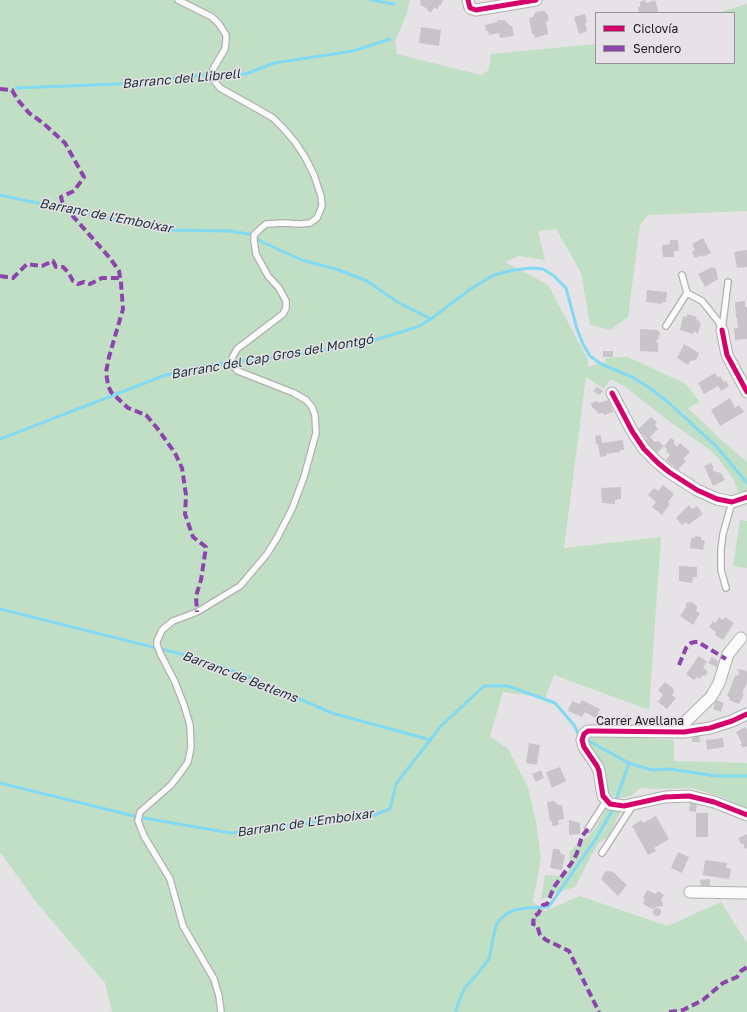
<!DOCTYPE html>
<meta charset="utf-8">
<style>
body{margin:0}
#map{position:relative;width:747px;height:1012px;overflow:hidden;background:#e6e3e7;font-family:"Golos Text",sans-serif}
canvas{display:block}
.legend{position:absolute;left:595px;top:12px;width:140px;height:52px;box-sizing:border-box;background:#e7e2e8;border:1px solid #979397;margin:0;padding:5px 7px;list-style:none;font-size:12px;color:#1e1c1e}
.legend li{display:flex;align-items:center;gap:8px;height:20px}
.legend b{width:20px;border:1px solid #979397}
</style>
<div id="map">
<canvas width="747" height="1012"></canvas>
<ul class="legend">
<li><b style="height:5px;background:#d6006c"></b>Ciclovía</li>
<li><b style="height:5px;background:#8e44ad"></b>Sendero</li>
</ul>
</div>
<script>
const ctx = document.querySelector('canvas').getContext('2d');
ctx.lineJoin = 'round';
function fillPath(path, color) {
  ctx.fillStyle = color;
  ctx.fill(path, 'evenodd');
}
function toPath(rows) {
  const path = new Path2D();
  for (const r of rows) {
    if (r.length === 3) {
      path.moveTo(r[0] + r[2], r[1]);
      path.arc(r[0], r[1], r[2], 0, 2 * Math.PI);
      continue;
    }
    path.moveTo(r[0], r[1]);
    for (let i = 2; i < r.length; i += 2) path.lineTo(r[i], r[i + 1]);
  }
  return path;
}
function strokePath(path, color, width, dash) {
  ctx.strokeStyle = color;
  ctx.lineWidth = width;
  ctx.lineCap = dash ? 'butt' : 'round';
  ctx.setLineDash(dash || []);
  ctx.stroke(path);
}
function label(font, color, halo, rows, align = 'center') {
  ctx.font = font + ' "Golos Text",sans-serif';
  ctx.lineWidth = 3;
  ctx.setLineDash([]);
  ctx.textBaseline = 'middle';
  ctx.strokeStyle = halo;
  ctx.fillStyle = color;
  for (const [text, x, y, turn = 0] of rows) {
    ctx.save();
    ctx.translate(x, y);
    ctx.rotate((+turn || 0) * Math.PI / 180);
    ctx.textAlign = isNaN(turn) ? turn : align;
    if (halo) ctx.strokeText(text, 0, 0);
    ctx.fillText(text, 0, 0);
    ctx.restore();
  }
}
fillPath(toPath([
 [0,0,410,0,406,16,395,41,397,54,481,75,489,70,491,54,596,44,596,63,734,63,734,13,717,13,747,4,747,211,648,215,640,225,628,317,610,330,590,325,581,273,556,229,538,231,545,260,519,256,505,262,548,285,588,360,588,367,605,362,606,358,628,357,686,384,700,402,688,408,718,437,747,462,747,491,740,494,738,492,734,480,718,458,706,447,670,422,624,386,613,380,610,380,604,389,586,377,564,548,661,537,649,710,554,675,545,698,503,692,490,736,508,749,528,787,536,822,541,858,533,902,545,911,580,896,667,926,721,902,747,943,747,1012,112,1012,105,983,36,902,0,852],
 [740,520,747,521,747,568,733,566],
 [591,736,613,736,674,740,674,761,747,763,747,808,736,804,722,797,692,788,658,789,640,788,631,796,620,798,610,795,608,790,603,770,586,742],
 [607,808,621,811,609,836,598,844,590,858,575,887,556,893,541,900,545,875,563,876,571,868,569,861,570,851,587,837,596,827]
]), '#c1dfc5');
strokePath(toPath([
 [371,0,394,4],
 [16,88,118,84,213,74,246,74,274,63,353,51,390,39],
 [0,195,163,230,230,231,254,235,260,241,302,260,339,270,367,281,399,303,431,319,469,290,494,275,514,270,532,268,543,269,554,276,566,288,577,329,583,344,590,356,601,364,632,377,650,388,669,403,717,447,747,483],
 [0,439,163,376,191,368,232,362,269,358,334,349,365,343,417,327,431,319],
 [0,609,197,658,249,677,332,713,431,740],
 [587,740,629,763,652,770,669,769,716,776,747,776],
 [0,783,138,817,231,833,311,823,350,815,369,817,390,809,396,784,441,726,484,686,508,686,555,703,574,725,579,735],
 [616,800,629,763],
 [455,1012,464,989,478,973,489,959,494,934,497,923,506,914,514,910,528,908,548,907,550,905,597,837,613,809]
]), '#82d9f2', 3);
fillPath(toPath([
 [421,0,443,0,441,5,439,5,438,9,434,8,431,12,429,12,426,8,420,5],
 [655,0,658,10,657,13,639,13,638,7,640,7,640,2,645,0,647,3],
 [544,11,548,15,549,20,546,22,548,34,535,38,534,34,532,34,529,18,533,17,535,12],
 [585,14,587,22,585,23,587,31,579,34,574,17],
 [497,20,504,20,507,22,510,26,512,26,514,36,500,38,499,33,489,35,488,31,486,31,485,25,497,22],
 [421,27,441,30,439,46,419,43],
 [703,238,711,253,703,257,702,255,695,258,692,252,695,250,692,244],
 [670,240,678,240,679,251,674,251,674,257,663,257,662,245,670,244],
 [747,250,747,267,737,268,734,252],
 [712,267,716,269,718,279,705,287,698,274],
 [647,290,667,292,666,302,662,302,662,304,646,302],
 [745,301,745,307,747,307,747,339,735,340,734,328,738,328,737,318,736,318,735,302],
 [687,314,697,317,696,320,700,321,699,323,701,323,698,333,694,332,693,334,680,330,683,316,687,317],
 [640,329,658,330,660,334,656,343,658,343,658,352,640,351],
 [684,344,699,353,696,360,690,361,688,365,677,358],
 [603,351,613,351,613,357,603,357],
 [715,373,718,378,720,376,724,382,726,381,729,386,721,391,718,386,704,394,698,383],
 [597,387,603,391,599,395,593,391],
 [730,398,735,408,739,405,744,412,720,426,711,410],
 [609,400,613,412,604,415,603,413,598,414,597,410,595,411,594,408,592,408,591,403,598,401,599,403],
 [651,417,657,422,655,425,658,429,650,437,655,442,658,441,664,446,656,454,644,442,647,439,638,429],
 [601,435,602,443,623,440,624,450,620,450,620,452,606,454,606,456,600,457,598,444,596,444,595,436],
 [671,438,675,441,673,443,677,447,680,443,690,452,683,459,686,461,678,470,666,460,670,455,666,451,667,449,664,446],
 [711,463,713,466,713,471,721,473,725,480,713,486,704,466],
 [663,485,674,494,668,502,670,504,662,515,652,507,656,502,648,495,654,488,658,491],
 [621,487,621,499,615,500,615,504,602,503,601,488],
 [689,505,692,509,697,506,703,514,688,525,686,522,682,525,676,518],
 [695,536,701,537,701,540,705,540,703,550,690,548,691,538,694,538],
 [679,566,697,567,697,577,693,577,692,583,679,581],
 [692,602,697,606,697,608,696,611,700,613,693,625,680,616,686,607,686,603],
 [719,617,723,620,725,617,734,623,723,640,715,635,716,632,709,627,713,621,715,623],
 [699,656,707,662,703,667,708,672,706,675,702,676,700,679,697,677,694,680,686,674],
 [712,657,718,661,717,667,708,663],
 [738,669,744,670,747,672,747,683,742,693,744,694,739,704,729,700,730,697,727,696,735,676,739,675],
 [665,682,673,688,674,692,672,695,676,698,667,709,658,702,663,695,658,690],
 [582,700,600,709,596,718,585,712,582,717,568,711,572,701,580,704],
 [716,700,724,703,721,712,713,709],
 [745,727,747,730,747,746,743,748,740,744,742,743,736,732],
 [692,735,699,735,700,742,692,742],
 [723,738,724,747,707,750,706,740],
 [529,743,540,745,537,765,526,763],
 [560,767,566,781,552,788,546,772],
 [541,770,544,778,536,782,532,774],
 [554,801,558,805,562,805,564,819,558,820,559,825,552,826,552,821,550,821,547,802],
 [690,802,697,803,696,812,689,811],
 [696,813,708,813,708,837,696,837],
 [656,816,669,839,654,848,656,851,648,855,632,826,641,820,643,823],
 [569,820,580,823,580,834,569,835],
 [747,834,747,848,745,849,743,843,741,844,738,838],
 [553,849,559,849,561,854,565,855,562,870,550,868],
 [678,852,689,857,682,873,671,868],
 [705,860,727,863,726,868,731,869,729,879,703,875],
 [608,871,613,872,627,885,618,896,601,879,605,872],
 [710,879,710,887,701,887,700,880],
 [647,890,656,894,658,891,664,895,661,900,663,904,662,907,659,906,652,909,643,904,645,899,643,898],
 [657,912,4]
]), '#c8c5c8');
const service = toPath([
 [178,0,212,17,219,24,226,35,226,40,225,49,213,69,213,79,220,88,261,111,273,118,284,129,295,142,305,157,314,175,321,196,322,206,317,218,310,223,300,224,283,223,266,224,259,230,254,235,254,241,256,254,268,276,279,288,286,301,286,308,283,314,237,349,232,358,234,367,238,371,294,393,306,400,312,407,315,415,316,433,304,477,292,509,277,538,267,554,240,586,197,612,173,621,162,630,157,641,157,645,161,655,175,682,184,705,190,725,191,747,188,762,181,772,171,785,140,812,138,821,144,836,170,879,183,926,214,979,219,996,221,1012],
 [687,293,702,301,718,321,722,330],
 [666,326,687,293,682,275],
 [722,330,728,282],
 [726,588,721,570,721,549,723,534,732,502],
 [588,829,606,801],
 [602,853,633,805]
]);
const minor = toPath([
 [468,0,470,8,476,10,536,0],
 [722,330,727,355,747,392],
 [612,393,632,431,644,449,658,463,669,472,697,490,717,499,732,502,747,497],
 [747,714,732,721,710,728,684,732,592,731,588,731,584,734,582,740,584,747,597,766,599,771,603,796,610,804,624,806,665,797,689,796,714,802,747,815],
 [675,732,711,697,719,683,728,654,741,638],
 [690,892,747,893]
]);
strokePath(service, '#b1afb1', 8);
strokePath(minor, '#b1afb1', 13);
strokePath(service, '#fbfbfb', 5.5);
strokePath(minor, '#fbfbfb', 11);
strokePath(toPath([
 [0,89,12,90,17,99,29,113,43,123,65,143,84,177,74,191,61,197,63,205,110,258,119,271,121,283,123,309,109,357,106,372,108,385,111,392,128,408,146,415,157,428,175,453,182,468,186,495,185,514,193,537,206,547,201,580,196,596,197,612],
 [0,276,13,278,27,264,42,266,53,261,56,267,63,267,68,272,73,281,78,284,84,282,90,284,102,278,120,278],
 [679,665,686,648,691,643,695,642,698,642,726,659],
 [588,829,582,836,577,853,573,861,554,887,547,904,543,905,538,914,534,916,533,924,537,925,540,935,546,940,569,951,599,1012],
 [669,1012,683,1010,703,1000,723,983,737,977,741,971,747,967]
]), '#8e44ad', 4, [8, 4]);
strokePath(toPath([
 [468,0,470,8,476,10,536,0],
 [722,330,727,355,747,392],
 [612,393,632,431,644,449,658,463,669,472,697,490,717,499,732,502,747,497],
 [747,714,732,721,710,728,684,732,592,731,588,731,584,734,582,740,584,747,597,766,599,771,603,796,610,804,624,806,665,797,689,796,714,802,747,815]
]), '#d6006c', 5);
label('12px', '#1e1c1e', '#e7e2e8', [
 ["Carrer Avellana",640,721]
]);
label('italic 13px', '#1a3036', '#e7e2e8', [
 ["Barranc del Llibrell",181,79,-5],
 ["Barranc de l'Emboixar",106,216,11],
 ["Barranc del Cap Gros del Montgó",272,357,-10],
 ["Barranc de Betlems",240,677,21],
 ["Barranc de L'Emboixar",305,823,-8]
]);
</script>
